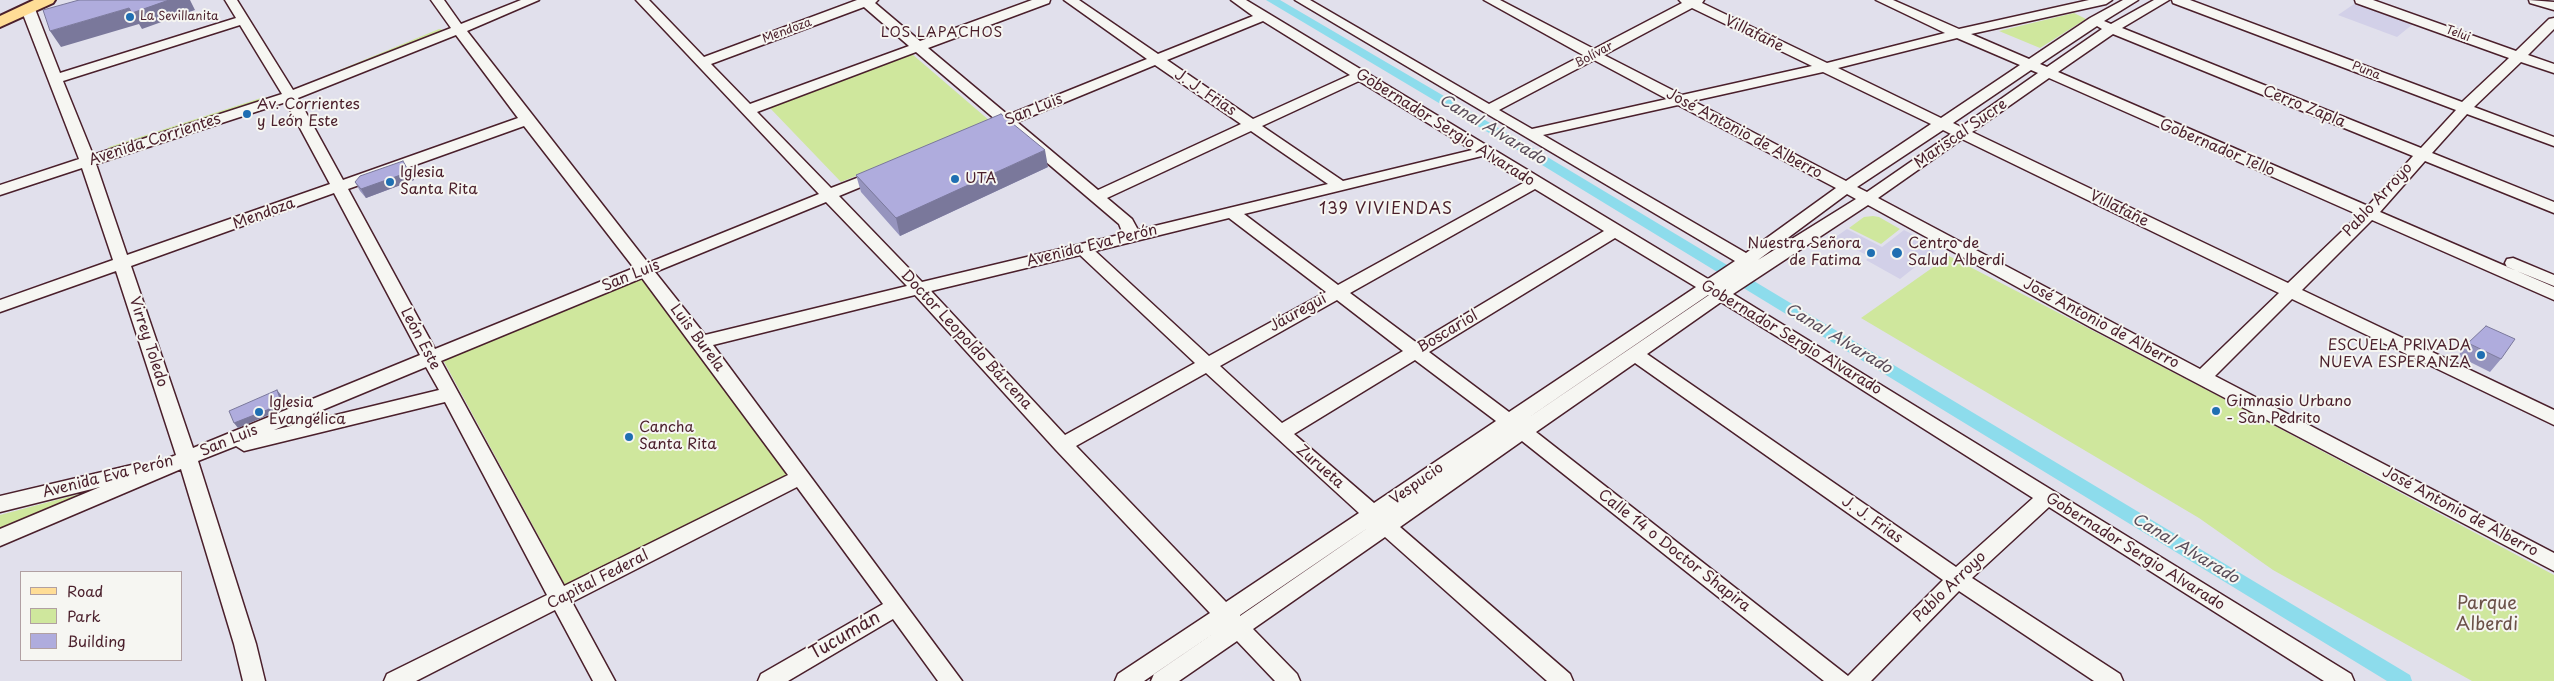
<!DOCTYPE html>
<meta charset="utf-8">
<style>
body{margin:0}
#map{position:relative;width:2554px;height:681px;overflow:hidden;background:#e1e0ec;font-family:"Playpen Sans",sans-serif}
canvas{display:block}
.legend{position:absolute;left:20px;top:571px;width:162px;height:90px;box-sizing:border-box;background:#f6f6f2;border:1px solid #b1a0a2;margin:0;padding:6px 9px;list-style:none;font-size:15px;color:#4a1f2b}
.legend li{display:flex;align-items:center;gap:10px;height:25px}
.legend b{width:25px;border:1px solid #b1a0a2}
</style>
<div id="map">
<canvas width="2554" height="681"></canvas>
<ul class="legend">
<li><b style="height:6px;background:#ffdd96"></b>Road</li>
<li><b style="height:14px;background:#cfe79d"></b>Park</li>
<li><b style="height:14px;background:#afacdd"></b>Building</li>
</ul>
</div>
<script>
const ctx = document.querySelector('canvas').getContext('2d');
ctx.lineJoin = 'round';
function fillPath(path, color) {
  ctx.fillStyle = color;
  ctx.fill(path, 'evenodd');
}
function toPath(rows) {
  const path = new Path2D();
  for (const r of rows) {
    path.moveTo(r[0], r[1]);
    for (let i = 2; i < r.length; i += 2) path.lineTo(r[i], r[i + 1]);
  }
  return path;
}
function strokePath(path, color, width, dash) {
  ctx.strokeStyle = color;
  ctx.lineWidth = width;
  ctx.lineCap = dash ? 'butt' : 'round';
  ctx.setLineDash(dash || []);
  ctx.stroke(path);
}
function label(font, color, halo, rows, align = 'center') {
  ctx.font = font + ' "Playpen Sans",sans-serif';
  ctx.lineWidth = 4;
  ctx.setLineDash([]);
  ctx.textBaseline = 'middle';
  ctx.strokeStyle = halo;
  ctx.fillStyle = color;
  for (const [text, x, y, turn = 0] of rows) {
    ctx.save();
    ctx.translate(x, y);
    ctx.rotate((+turn || 0) * Math.PI / 180);
    ctx.textAlign = isNaN(turn) ? turn : align;
    if (halo) ctx.strokeText(text, 0, 0);
    ctx.fillText(text, 0, 0);
    ctx.restore();
  }
}
fillPath(toPath([
 [2354,4,2413,24,2397,37,2338,15],
 [1847,229,1882,247,1904,230,1939,248,1900,279,1866,260,1870,257,1834,238]
]), '#d2d0e8');
fillPath(toPath([
 [2074,13,2086,19,2040,48,1999,31],
 [439,29,444,30,330,76,325,76],
 [912,54,990,121,841,182,769,107],
 [264,97,269,98,107,149,109,147],
 [1873,216,1879,217,1900,229,1881,244,1849,228,1864,217],
 [1949,256,2228,401,2554,575,2554,681,2472,681,2273,570,2199,518,1861,318],
 [641,275,789,477,570,594,442,358],
 [83,493,78,498,0,532,0,515]
]), '#cfe79d');
fillPath(toPath([
 [1266,0,1280,0,1514,137,2410,675,2412,681,2387,681,1506,143,1266,0]
]), '#8ddcec');
const minor = toPath([
 [225,0,237,0,293,90,451,28,431,0,444,0,461,24,521,0,539,0,467,31,648,263,819,194,636,0,649,0,704,57,857,0,878,0,875,3,920,41,1032,0,1050,0,1049,3,928,48,1008,115,1147,59,1064,0,1079,0,1158,54,1253,16,1231,0,1246,0,1708,279,1735,261,1295,0,1310,0,1489,104,1583,55,1484,0,1500,0,1594,49,1682,3,1679,0,1704,0,1702,3,1827,63,1945,33,1876,0,1893,0,1959,29,2089,0,2112,0,2106,4,1971,34,2029,59,2090,18,2123,0,2138,0,2104,21,2111,24,2154,0,2169,0,2122,28,2421,148,2456,110,2173,3,2172,0,2190,0,2462,102,2509,58,2356,3,2355,0,2373,0,2516,51,2549,19,2554,18,2554,29,2528,55,2554,64,2554,73,2521,62,2474,107,2554,137,2554,146,2467,114,2432,153,2554,202,2554,213,2425,161,2380,212,2554,287,2554,300,2372,220,2302,290,2554,410,2554,425,2292,299,2215,376,2554,553,2554,571,2090,327,1868,205,1733,294,2351,674,2354,681,2324,681,2049,507,1972,578,2120,674,2123,681,2094,681,1959,591,1871,681,1824,681,1522,441,1400,527,1570,674,1573,681,1547,681,1385,537,1253,629,1297,674,1300,681,1275,681,1237,641,1179,681,1151,681,1154,674,1223,627,1144,681,1115,681,1118,674,1210,613,1056,450,915,295,713,345,962,681,938,681,893,619,788,681,758,681,761,674,883,604,797,487,572,602,615,681,593,681,555,610,416,681,384,681,387,674,547,595,445,402,244,451,236,446,198,461,256,644,265,681,243,681,234,644,181,469,0,546,0,529,100,487,0,512,0,496,136,464,144,468,176,455,116,271,0,312,0,300,113,260,82,168,0,195,0,185,79,159,21,9,28,5,35,9,60,73,236,18,225,0],
 [864,7,909,46,750,104,711,64,864,7],
 [1692,8,1812,66,1682,95,1604,55,1692,8],
 [1263,21,1350,75,1253,119,1167,60,1263,21],
 [240,25,282,94,93,155,63,81,240,25],
 [2097,26,2102,29,2047,67,2040,64,2097,26],
 [2113,34,2413,156,2368,206,2058,72,2113,34],
 [456,35,518,118,343,180,298,98,456,35],
 [1957,38,2020,65,1941,118,1838,68,1957,38],
 [916,52,996,120,982,126,980,129,982,132,987,133,1005,127,1119,224,1123,234,922,282,839,196,885,177,888,174,885,171,875,171,831,188,757,112,916,52],
 [1594,60,1667,99,1532,129,1499,110,1594,60],
 [1155,65,1241,124,1098,190,1017,122,1155,65],
 [2031,70,2038,73,1961,127,1953,123,2031,70],
 [1823,72,1931,124,1846,181,1693,101,1823,72],
 [2049,78,2359,215,2288,283,1972,132,2049,78],
 [1359,81,1472,150,1343,181,1262,126,1359,81],
 [286,102,330,184,127,255,96,164,286,102],
 [1678,105,1836,188,1746,253,1543,135,1678,105],
 [524,126,634,268,435,349,348,189,524,126],
 [1943,130,1951,134,1867,192,1857,187,1943,130],
 [1251,131,1328,184,1138,230,1132,219,1107,198,1251,131],
 [1962,139,2279,293,2200,369,1878,198,1962,139],
 [1482,156,1525,182,1338,285,1244,214,1482,156],
 [1535,189,1604,231,1417,343,1350,293,1535,189],
 [334,193,420,355,193,448,131,266,334,193],
 [1847,194,1856,199,1758,260,1847,194],
 [826,202,907,286,705,335,655,272,826,202],
 [1229,218,1326,292,1209,356,1095,251,1229,218],
 [1615,238,1696,287,1509,412,1429,352,1615,238],
 [1080,255,1195,363,1065,435,931,291,1080,255],
 [642,278,788,475,564,586,441,361,642,278],
 [1708,295,1709,295,1522,422,1708,295],
 [1337,300,1403,351,1282,423,1220,366,1337,300],
 [1721,302,1809,356,2033,498,1956,567,1647,354,1721,302],
 [1415,360,1496,421,1374,503,1294,434,1415,360],
 [1635,363,1943,580,1848,676,1536,432,1635,363],
 [426,367,439,390,274,430,426,367],
 [1206,373,1359,513,1226,602,1076,446,1206,373],
 [1372,525,1240,616,1240,615,1372,525],
 [2529,0,2554,2,2554,10,2530,3,2529,0],
 [2513,258,2554,275,2554,286,2507,267,2505,263,2507,259,2513,258]
]);
const major = toPath([
 [34,0,55,0,53,3,0,27,0,16,34,0]
]);
strokePath(minor, '#4a1f2b', 3);
strokePath(major, '#4a1f2b', 4);
fillPath(minor, '#f6f6f2');
fillPath(major, '#ffdd96');
fillPath(toPath([
 [1048,167,900,236,861,192,856,175],
 [409,172,414,180,366,198,360,191,355,182],
 [2468,343,2501,359,2490,372,2458,356]
]), '#9694be');
fillPath(toPath([
 [169,0,190,0,195,10,142,29,139,24,61,47,50,31,129,8],
 [1045,150,1048,167,900,236,896,218],
 [409,172,414,180,366,198,361,189],
 [277,390,281,395,285,408,238,428,234,423]
]), '#7a789b');
const building = toPath([
 [79,0,169,0,132,13,129,8,50,31,43,10,79,0],
 [1001,114,1045,150,896,218,856,175,1001,114],
 [403,161,409,172,361,189,355,182,360,176,403,161],
 [2486,326,2515,339,2501,359,2468,343,2486,326],
 [277,390,282,404,234,423,229,411,277,390]
]);
fillPath(building, '#afacdd');
strokePath(building, '#7a789b', 1);
for (const [x, y, r, color] of [
 [130,17,5,"#1f6fb2"],
 [247,114,5,"#1f6fb2"],
 [955,179,5,"#1f6fb2"],
 [390,182,5,"#1f6fb2"],
 [1871,253,5,"#1f6fb2"],
 [1897,253,6,"#1f6fb2"],
 [2481,355,5,"#1f6fb2"],
 [2216,411,5,"#1f6fb2"],
 [259,412,5,"#1f6fb2"],
 [629,437,5,"#1f6fb2"]
]) {
  const dot = new Path2D();
  dot.arc(x, y, r, 0, 2 * Math.PI);
  ctx.fillStyle = color;
  ctx.fill(dot);
  strokePath(dot, '#f6f6f2', 2);
}
label('12px', '#4a1f2b', '#f6f6f2', [
 ["La Sevillanita",140,17]
], 'left');
label('12px', '#4a1f2b', '#f6f6f2', [
 ["Mendoza",787,31,-20],
 ["Telui",2458,34,20],
 ["Bolívar",1594,55,-28],
 ["Puna",2366,71,21]
]);
ctx.letterSpacing = '1px';
label('14px', '#4a1f2b', '#f6f6f2', [
 ["LOS LAPACHOS",942,33]
]);
ctx.letterSpacing = '0px';
label('15px', '#4a1f2b', '#f6f6f2', [
 ["Villafañe",1754,34,26],
 ["J. J. Frias",1205,93,34],
 ["Cerro Zapla",2304,107,22],
 ["San Luis",1034,110,-22],
 ["Gobernador Sergio Alvarado",1445,128,32],
 ["José Antonio de Alberro",1744,134,28],
 ["Mariscal Sucre",1961,134,-35],
 ["Avenida Corrientes",155,140,-18],
 ["Gobernador Tello",2217,148,23],
 ["Pablo Arroyo",2378,200,-47],
 ["Villafañe",2119,209,26],
 ["Mendoza",264,214,-20],
 ["Avenida Eva Perón",1092,246,-14],
 ["San Luis",631,276,-22],
 ["Jáuregui",1298,313,-29],
 ["José Antonio de Alberro",2101,324,28],
 ["Boscariol",1448,332,-31],
 ["Luis Burela",697,338,53],
 ["Gobernador Sergio Alvarado",1791,338,31],
 ["León Este",420,339,62],
 ["Doctor Leopoldo Bárcena",966,340,47],
 ["Virrey Toledo",148,342,72],
 ["San Luis",229,441,-22],
 ["Zurueta",1320,467,41],
 ["Avenida Eva Perón",108,477,-14],
 ["Vespucio",1417,484,-35],
 ["José Antonio de Alberro",2460,512,28],
 ["J. J. Frias",1872,520,35],
 ["Calle 14 o Doctor Shapira",1674,551,38],
 ["Gobernador Sergio Alvarado",2135,552,32],
 ["Capital Federal",598,580,-27],
 ["Pablo Arroyo",1950,587,-44]
]);
label('15px', '#4a1f2b', '#f6f6f2', [
 ["Av. Corrientes",257,105],
 ["y León Este",257,122],
 ["Iglesia",400,173],
 ["Santa Rita",400,190],
 ["UTA",965,179],
 ["Nuestra Señora",1861,244,"right"],
 ["de Fatima",1861,261,"right"],
 ["Centro de",1908,244],
 ["Salud Alberdi",1908,261],
 ["ESCUELA PRIVADA",2471,346,"right"],
 ["NUEVA ESPERANZA",2471,363,"right"],
 ["Gimnasio Urbano",2226,402],
 ["- San Pedrito",2226,419],
 ["Iglesia",269,403],
 ["Evangélica",269,420],
 ["Cancha",639,428],
 ["Santa Rita",639,445]
], 'left');
label('italic 16px', '#5b4e5b', '#f6f6f2', [
 ["Canal Alvarado",1492,130,31],
 ["Canal Alvarado",1838,339,31],
 ["Canal Alvarado",2185,549,31]
]);
ctx.letterSpacing = '1px';
label('16px', '#4a1f2b', '#f6f6f2', [
 ["139 VIVIENDAS",1386,210]
]);
ctx.letterSpacing = '0px';
label('18px', '#6b5148', '#f6f6f2', [
 ["Parque",2487,604],
 ["Alberdi",2487,625]
]);
label('18px', '#4a1f2b', '#f6f6f2', [
 ["Tucumán",845,636,-30]
]);
</script>
